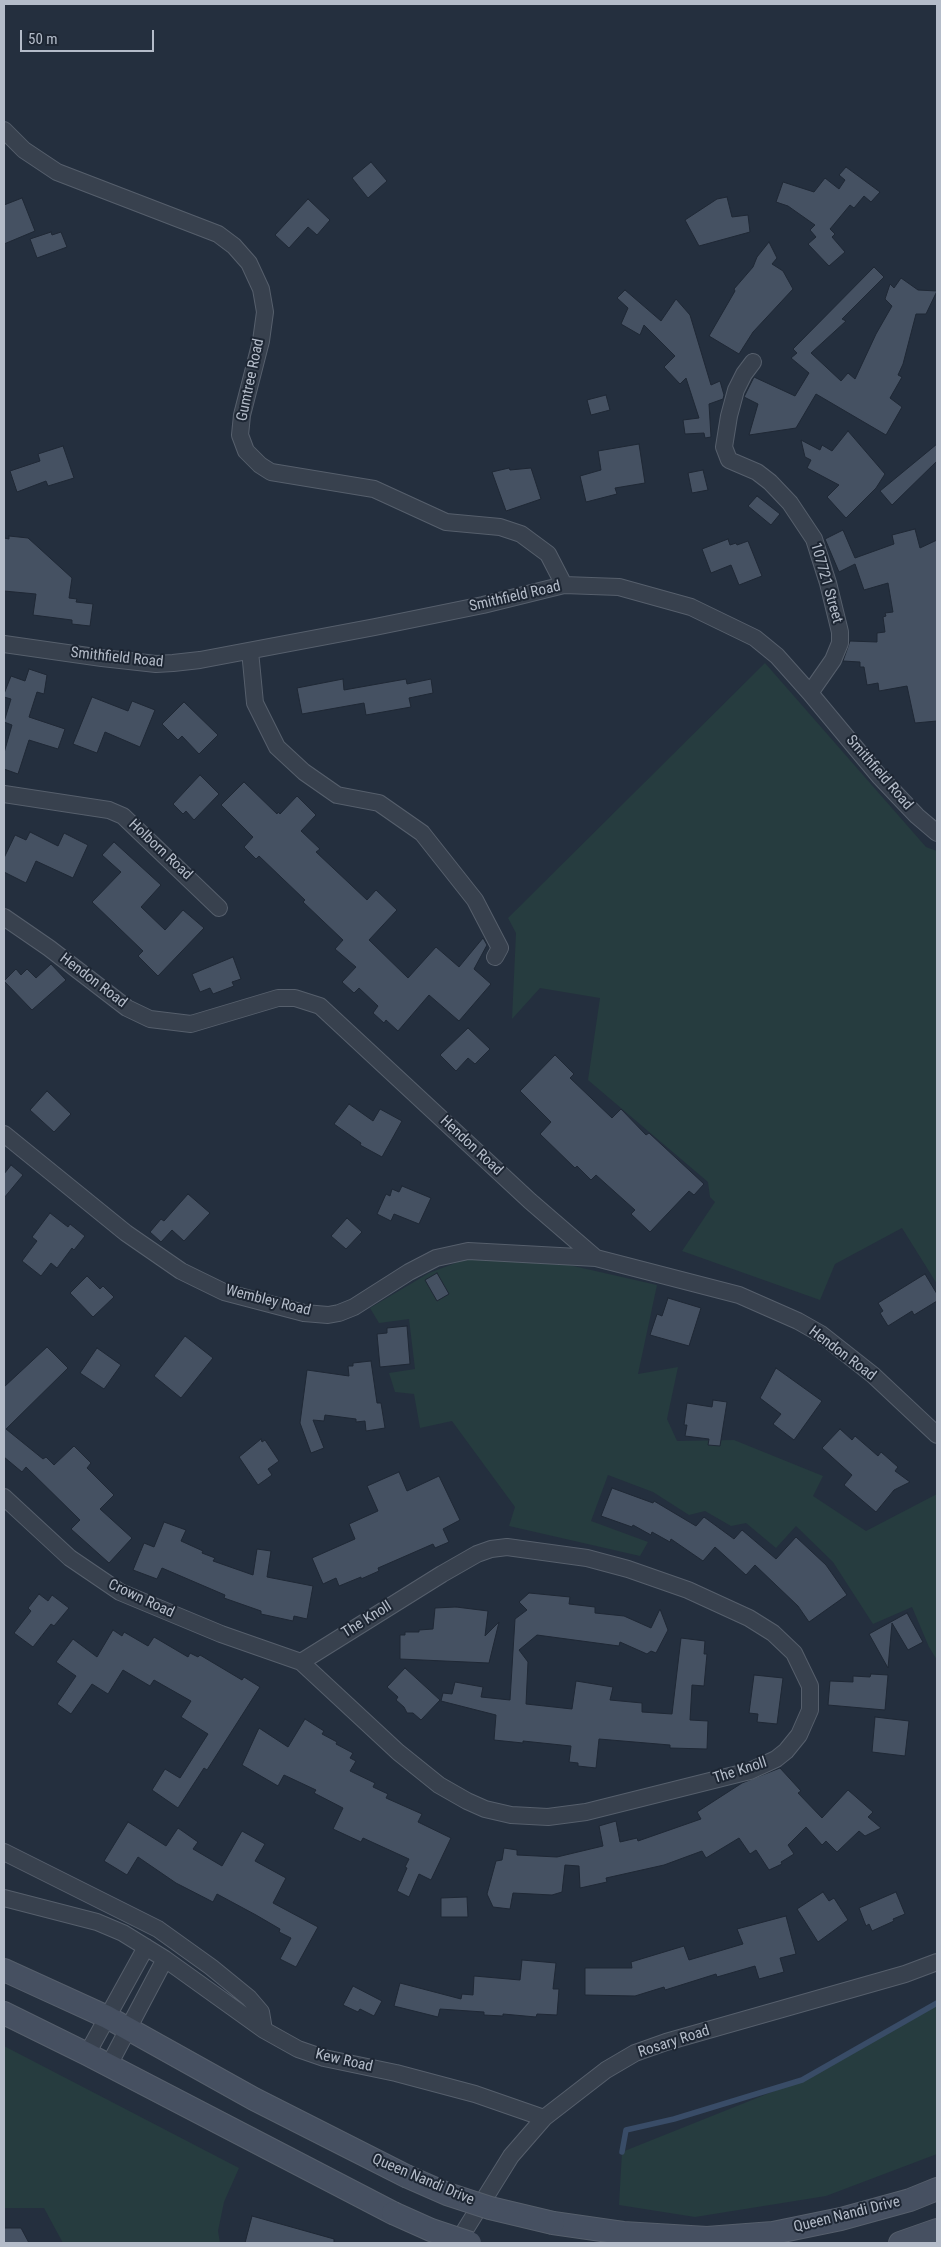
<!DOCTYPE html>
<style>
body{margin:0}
#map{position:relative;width:941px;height:2247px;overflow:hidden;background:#242f3e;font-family:"Roboto Condensed",sans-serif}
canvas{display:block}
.frame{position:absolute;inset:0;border:5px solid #b4bcc9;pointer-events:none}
.scale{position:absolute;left:20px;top:30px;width:134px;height:22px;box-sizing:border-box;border:2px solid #b4bcc9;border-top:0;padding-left:6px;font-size:15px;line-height:18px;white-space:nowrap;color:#b4bcc9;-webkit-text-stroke:4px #1d2633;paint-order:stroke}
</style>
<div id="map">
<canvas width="941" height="2247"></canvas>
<div class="frame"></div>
<div class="scale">50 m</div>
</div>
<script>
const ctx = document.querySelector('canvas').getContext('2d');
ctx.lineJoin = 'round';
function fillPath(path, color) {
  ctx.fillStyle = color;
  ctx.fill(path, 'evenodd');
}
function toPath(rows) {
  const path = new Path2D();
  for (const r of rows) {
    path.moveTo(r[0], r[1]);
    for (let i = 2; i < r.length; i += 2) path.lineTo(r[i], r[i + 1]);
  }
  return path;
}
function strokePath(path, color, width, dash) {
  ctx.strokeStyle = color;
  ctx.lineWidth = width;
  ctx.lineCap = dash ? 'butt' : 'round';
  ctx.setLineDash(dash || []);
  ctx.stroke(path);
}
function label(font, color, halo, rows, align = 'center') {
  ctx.font = font + ' "Roboto Condensed",sans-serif';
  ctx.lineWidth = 4;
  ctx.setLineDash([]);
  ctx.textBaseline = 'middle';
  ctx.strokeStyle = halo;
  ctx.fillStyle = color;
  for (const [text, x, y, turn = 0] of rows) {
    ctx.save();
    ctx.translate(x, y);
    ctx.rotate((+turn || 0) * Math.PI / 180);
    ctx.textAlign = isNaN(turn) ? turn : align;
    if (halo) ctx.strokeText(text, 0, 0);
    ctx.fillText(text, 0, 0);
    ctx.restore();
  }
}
fillPath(toPath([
 [765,663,926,847,937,851,937,1284,902,1228,835,1264,820,1300,682,1251,715,1202,710,1197,708,1182,588,1080,600,998,540,988,512,1019,516,933,508,918],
 [466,1259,569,1265,657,1285,638,1374,678,1367,667,1419,677,1441,734,1440,823,1476,813,1496,866,1531,937,1494,937,1660,929,1647,912,1607,873,1624,833,1562,796,1526,776,1548,746,1523,731,1526,705,1511,689,1515,653,1492,608,1475,591,1521,648,1542,640,1556,509,1526,515,1507,452,1421,420,1428,414,1394,395,1392,389,1373,415,1369,409,1319,379,1323,370,1308,429,1273],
 [937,2003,937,2154,826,2196,695,2217,619,2205,622,2152,802,2080],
 [4,2046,239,2168,224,2202,218,2231,220,2243,63,2243,44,2208,4,2208]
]), '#263c3f');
strokePath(toPath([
 [622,2152,626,2130,674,2119,802,2080,937,2003]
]), '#394c67', 5.5);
const building = toPath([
 [371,162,387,181,368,198,352,178,371,162],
 [846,167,880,192,871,202,864,196,854,208,850,205,830,229,835,234,832,237,845,252,829,266,808,244,816,237,810,230,815,225,788,206,776,202,783,182,814,192,825,178,839,189,845,180,839,175,846,167],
 [727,197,732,217,748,215,750,232,699,246,685,220,717,199,727,197],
 [22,198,35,231,4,244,4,205,22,198],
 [308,199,330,220,317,235,308,227,289,248,275,235,308,199],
 [51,232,52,235,61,232,67,247,37,258,30,239,51,232],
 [769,242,777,258,772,264,783,271,793,289,753,332,739,354,709,336,735,291,734,289,753,267,757,257,769,242],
 [874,267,884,277,842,319,846,321,811,353,841,381,848,373,855,379,876,334,892,306,885,299,890,284,894,288,901,278,918,290,937,291,926,314,916,314,903,364,898,375,902,377,890,398,902,407,886,435,816,394,796,428,749,435,758,404,744,397,754,377,795,396,809,373,791,358,797,353,793,349,874,267],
 [625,290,661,321,676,299,690,315,711,385,720,381,724,395,723,399,709,404,711,437,705,438,704,433,685,434,683,420,699,418,686,378,680,384,664,367,675,356,644,325,640,335,621,324,628,308,617,298,625,290],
 [606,395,610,410,591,415,587,400,606,395],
 [848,431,885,474,876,488,846,518,827,497,839,485,807,468,811,460,805,457,801,440,820,450,822,445,832,451,848,431],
 [639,444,645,483,615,488,617,494,586,502,580,476,601,470,598,451,639,444],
 [937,444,937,461,892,505,880,491,937,444],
 [63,446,74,478,48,486,46,481,17,492,10,471,40,461,38,454,63,446],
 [509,468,510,470,531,468,541,499,506,511,492,472,509,468],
 [703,470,708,490,692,493,688,473,703,470],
 [757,496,780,514,771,525,748,506,757,496],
 [915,529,920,548,937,540,937,721,915,723,907,686,879,691,878,683,867,685,864,667,860,667,860,662,843,661,850,641,877,642,877,633,885,632,883,617,886,616,885,613,893,612,888,583,864,590,855,564,839,572,825,539,843,530,855,558,894,544,892,535,915,529],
 [9,536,28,538,72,578,69,598,77,599,76,602,93,604,90,626,72,624,72,620,33,615,36,594,4,591,4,538,9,539,9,536],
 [728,539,730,545,736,543,737,545,748,541,762,576,739,585,731,565,711,573,702,549,728,539],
 [29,669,47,675,44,694,37,692,29,717,65,729,58,749,29,740,18,774,4,769,4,753,12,725,4,722,11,699,4,697,4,694,11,676,25,681,29,669],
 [343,679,344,690,406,679,407,684,431,679,433,693,409,698,411,707,366,715,364,703,302,714,297,688,343,679],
 [92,697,128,711,132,701,155,710,140,747,105,732,97,753,73,744,92,697],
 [184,702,218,735,199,754,182,736,178,740,162,724,184,702],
 [200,775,219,794,194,820,186,811,183,814,173,804,200,775],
 [244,782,277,814,278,812,280,814,297,796,316,815,301,831,320,849,316,852,367,900,376,890,397,910,369,940,408,978,436,947,459,967,483,938,487,945,474,969,491,984,459,1021,429,995,398,1031,386,1020,384,1023,373,1013,378,1006,359,988,354,993,342,982,356,967,335,949,343,940,303,902,305,900,259,856,256,859,244,847,253,837,221,805,244,782],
 [30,832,58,846,64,833,88,845,73,878,36,861,26,883,4,872,4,858,15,835,26,840,30,832],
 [114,842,161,885,141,907,165,930,183,910,204,928,158,976,138,956,143,951,92,902,121,872,102,855,114,842],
 [233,957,241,979,232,982,234,986,213,994,210,988,200,992,192,974,233,957],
 [51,964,66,980,32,1010,4,981,16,969,21,975,27,969,36,978,51,964],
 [468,1028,490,1049,475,1064,468,1058,456,1071,440,1055,468,1028],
 [555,1055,574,1074,570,1078,612,1118,621,1109,646,1135,649,1133,704,1184,694,1195,689,1191,650,1232,631,1214,635,1210,596,1175,591,1180,577,1166,575,1168,540,1134,551,1122,520,1091,555,1055],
 [47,1091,71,1114,54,1132,30,1110,47,1091],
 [349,1104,373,1121,380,1109,402,1121,382,1157,360,1145,361,1143,334,1124,349,1104],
 [11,1165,23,1175,4,1198,4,1174,11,1165],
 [402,1186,431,1198,419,1224,394,1214,391,1221,377,1214,386,1194,390,1196,392,1189,399,1192,402,1186],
 [188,1194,210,1213,184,1241,172,1230,161,1242,150,1232,161,1219,164,1221,188,1194],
 [50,1213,68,1227,70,1224,85,1236,74,1250,72,1248,57,1268,51,1263,41,1276,22,1261,37,1241,32,1237,50,1213],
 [347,1218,362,1232,346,1249,331,1236,347,1218],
 [437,1273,449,1294,437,1301,425,1280,437,1273],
 [925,1274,937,1294,937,1301,914,1315,912,1311,888,1326,880,1313,883,1311,878,1303,925,1274],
 [87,1276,100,1289,103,1286,114,1297,93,1317,70,1293,87,1276],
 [668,1298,701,1308,689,1346,650,1335,657,1314,662,1316,668,1298],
 [407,1326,410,1364,380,1367,377,1334,387,1333,387,1328,407,1326],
 [185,1336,213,1358,181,1398,154,1376,185,1336],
 [47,1347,68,1368,6,1429,43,1459,46,1457,54,1465,74,1446,91,1463,87,1468,114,1495,100,1509,132,1538,109,1563,71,1529,80,1520,26,1467,22,1472,4,1457,4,1387,47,1347],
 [97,1348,121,1365,104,1389,80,1373,97,1348],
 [371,1361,377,1403,381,1403,385,1428,366,1431,365,1421,356,1422,356,1419,325,1415,324,1421,313,1420,324,1448,311,1453,300,1423,307,1370,349,1376,348,1366,353,1366,353,1363,371,1361],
 [776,1368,822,1401,794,1440,773,1424,781,1414,760,1398,776,1368],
 [713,1400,727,1402,720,1446,708,1445,709,1439,685,1436,687,1425,684,1425,687,1403,712,1407,713,1400],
 [840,1429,852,1440,855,1436,878,1456,881,1452,898,1467,895,1471,910,1482,894,1490,876,1512,844,1485,852,1475,822,1448,840,1429],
 [261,1439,262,1442,265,1440,279,1461,268,1469,272,1475,258,1485,239,1457,261,1439],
 [399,1472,407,1491,439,1476,460,1520,443,1529,449,1542,435,1548,433,1544,378,1568,379,1571,361,1579,361,1577,339,1586,336,1578,323,1584,312,1558,355,1539,349,1524,378,1511,367,1486,399,1472],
 [612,1488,653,1503,654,1501,696,1526,704,1517,734,1539,742,1530,776,1559,796,1537,826,1565,847,1595,809,1622,798,1606,755,1565,746,1575,715,1547,703,1561,671,1539,670,1542,652,1532,651,1535,633,1525,632,1527,601,1516,612,1488],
 [164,1522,186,1530,181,1541,203,1551,202,1553,215,1558,213,1561,253,1575,257,1549,271,1551,267,1577,313,1586,307,1619,294,1616,293,1621,261,1614,261,1611,224,1598,225,1595,162,1568,157,1579,133,1570,144,1543,154,1547,164,1522],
 [529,1593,570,1597,569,1604,595,1607,595,1613,624,1616,651,1628,660,1609,668,1630,656,1653,651,1651,647,1654,620,1642,619,1646,537,1635,519,1650,528,1662,526,1704,572,1709,576,1681,613,1687,610,1700,642,1703,642,1712,672,1714,681,1638,705,1641,704,1654,707,1654,704,1686,692,1685,690,1720,708,1721,707,1749,670,1748,670,1745,599,1739,596,1768,578,1766,578,1763,569,1762,571,1746,523,1741,523,1743,494,1740,496,1715,441,1701,443,1693,452,1694,455,1682,483,1687,481,1697,510,1700,515,1619,527,1610,519,1602,529,1593],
 [39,1594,48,1601,52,1595,69,1608,54,1626,51,1624,33,1647,14,1633,31,1611,28,1608,39,1594],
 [456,1607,488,1611,485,1636,499,1622,489,1663,400,1659,400,1635,405,1635,405,1632,419,1632,419,1630,433,1629,435,1608,456,1607],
 [907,1613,923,1642,908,1650,892,1623,888,1668,869,1634,907,1613],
 [113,1630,122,1636,124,1632,148,1646,154,1637,188,1657,190,1653,198,1657,200,1655,242,1680,244,1677,260,1687,207,1770,204,1768,178,1808,152,1790,165,1769,180,1778,208,1734,181,1717,191,1701,154,1680,150,1686,123,1670,108,1694,92,1684,71,1714,57,1704,76,1676,56,1662,73,1639,97,1657,113,1630],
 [405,1668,440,1700,421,1720,413,1713,407,1713,404,1707,396,1700,398,1697,387,1687,405,1668],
 [871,1674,888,1675,885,1710,828,1705,830,1681,853,1682,853,1676,870,1677,871,1674],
 [754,1675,783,1678,777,1724,757,1722,758,1714,749,1713,754,1675],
 [875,1717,909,1721,905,1756,872,1752,875,1717],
 [305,1719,324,1731,322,1734,337,1742,336,1744,353,1753,350,1758,356,1761,350,1771,375,1783,373,1787,388,1794,386,1798,422,1814,418,1822,451,1838,431,1880,419,1874,409,1897,397,1891,407,1868,405,1867,409,1859,363,1838,361,1842,333,1829,343,1808,314,1793,316,1790,284,1775,278,1786,242,1765,259,1728,288,1747,305,1719],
 [780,1768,801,1791,798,1793,822,1818,848,1790,873,1812,868,1817,881,1828,865,1836,859,1831,837,1852,826,1841,822,1845,806,1827,788,1845,794,1854,781,1862,782,1864,769,1870,756,1850,750,1854,739,1838,706,1858,702,1851,664,1865,606,1878,607,1882,580,1888,579,1866,565,1865,562,1892,552,1895,513,1893,510,1909,493,1907,487,1894,496,1861,502,1860,504,1848,517,1850,517,1855,557,1857,603,1846,599,1826,616,1821,620,1842,637,1838,638,1841,701,1819,697,1812,742,1783,780,1768],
 [128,1822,166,1846,178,1828,198,1842,193,1849,222,1866,242,1831,265,1844,255,1861,286,1878,273,1903,318,1927,296,1967,280,1959,291,1938,279,1932,280,1929,256,1915,217,1894,213,1902,176,1883,138,1857,127,1875,104,1861,128,1822],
 [823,1892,829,1901,834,1898,848,1920,818,1942,797,1909,823,1892],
 [896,1892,905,1914,893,1919,894,1921,872,1931,869,1924,866,1926,859,1908,896,1892],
 [467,1897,468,1917,441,1917,441,1898,467,1897],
 [786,1916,796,1954,780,1958,784,1972,759,1979,755,1966,717,1977,716,1974,665,1990,664,1987,635,1996,585,1995,585,1968,632,1968,631,1962,684,1946,689,1960,743,1944,737,1929,786,1916],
 [522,1960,556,1963,553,1989,559,1989,557,2015,537,2014,536,2017,503,2014,503,2016,484,2015,484,2012,440,2009,438,2017,394,2006,400,1983,461,1999,462,1994,473,1995,474,1976,520,1980,522,1960],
 [353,1986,382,2001,374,2016,360,2009,358,2012,343,2005,353,1986],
 [252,2216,334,2239,334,2243,245,2243,252,2216],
 [4,2228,21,2228,29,2243,4,2243,4,2228]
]);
fillPath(building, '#455162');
strokePath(building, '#1f2835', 1);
const street = toPath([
 [4,130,24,150,57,172,218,234,234,246,249,263,261,289,265,312,261,341,242,415,240,435,246,451,260,465,271,472,374,489,446,522,500,527,521,534,548,554,564,585],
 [753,362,744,374,736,390,729,416,724,447,729,460,757,472,770,482,790,503,814,539,828,583,840,632,840,643,833,660,810,693],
 [4,644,102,658,156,664,173,663,200,660,375,627,483,605,564,585,619,587,691,607,755,638,777,656,810,693,879,776,917,816,937,833],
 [250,651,255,703,277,747,304,772,337,795,379,803,422,833,475,900,500,948,495,957],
 [4,794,109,810,123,816,219,908],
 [4,917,49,948,127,1008,150,1019,191,1024,278,998,295,998,320,1006,530,1201,596,1258,739,1295,798,1321,821,1334,873,1375,937,1435],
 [4,1134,126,1233,181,1271,224,1292,304,1313,328,1315,339,1313,354,1307,409,1272,436,1258,468,1251,596,1258],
 [4,1497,70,1558,120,1592,221,1634,301,1662,398,1752,439,1785,467,1801,485,1809,511,1815,548,1817,586,1812,750,1771,776,1759,786,1751,799,1735,810,1710,810,1686,794,1653,773,1633,749,1618,688,1590,628,1569,587,1558,507,1547,491,1549,477,1554,442,1574,301,1662],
 [4,1852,158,1929,211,1967,249,1998,261,2012,264,2030],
 [4,1898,97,1922,123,1933,165,1959,264,2030,298,2049,324,2058,396,2073,475,2094,544,2118],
 [87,2054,146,1947],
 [109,2065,165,1959],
 [457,2243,511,2156,544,2118,606,2070,635,2053,666,2042,905,1974,937,1962]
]);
const secondary = toPath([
 [4,1970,107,2017,254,2099,406,2176],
 [4,2013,87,2054,393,2213],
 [553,2223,623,2233,707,2238,773,2233,841,2219,910,2200,937,2189],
 [900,2243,937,2230]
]);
strokePath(street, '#565f6c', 18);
strokePath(secondary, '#565f6c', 24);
strokePath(street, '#38414e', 16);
strokePath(secondary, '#465061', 22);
const secondaryBridge = toPath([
 [406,2176,447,2194,490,2208,553,2223],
 [393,2213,431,2230,470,2243]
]);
strokePath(secondaryBridge, '#565f6c', 24, []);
strokePath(secondaryBridge, '#465061', 22);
label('15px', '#b4bcc9', '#1d2633', [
 ["Gumtree Road",251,380,-78],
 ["107721 Street",826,583,74],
 ["Smithfield Road",515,597,-13],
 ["Smithfield Road",117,658,6],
 ["Smithfield Road",879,773,49],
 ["Holborn Road",160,850,43],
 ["Hendon Road",93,981,37],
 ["Hendon Road",471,1146,43],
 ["Wembley Road",268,1301,14],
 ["Hendon Road",842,1354,37],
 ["Crown Road",141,1599,25],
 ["The Knoll",367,1620,-32],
 ["The Knoll",740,1771,-18],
 ["Rosary Road",674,2042,-18],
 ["Kew Road",344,2061,13],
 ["Queen Nandi Drive",423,2180,23],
 ["Queen Nandi Drive",847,2215,-14]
]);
</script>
